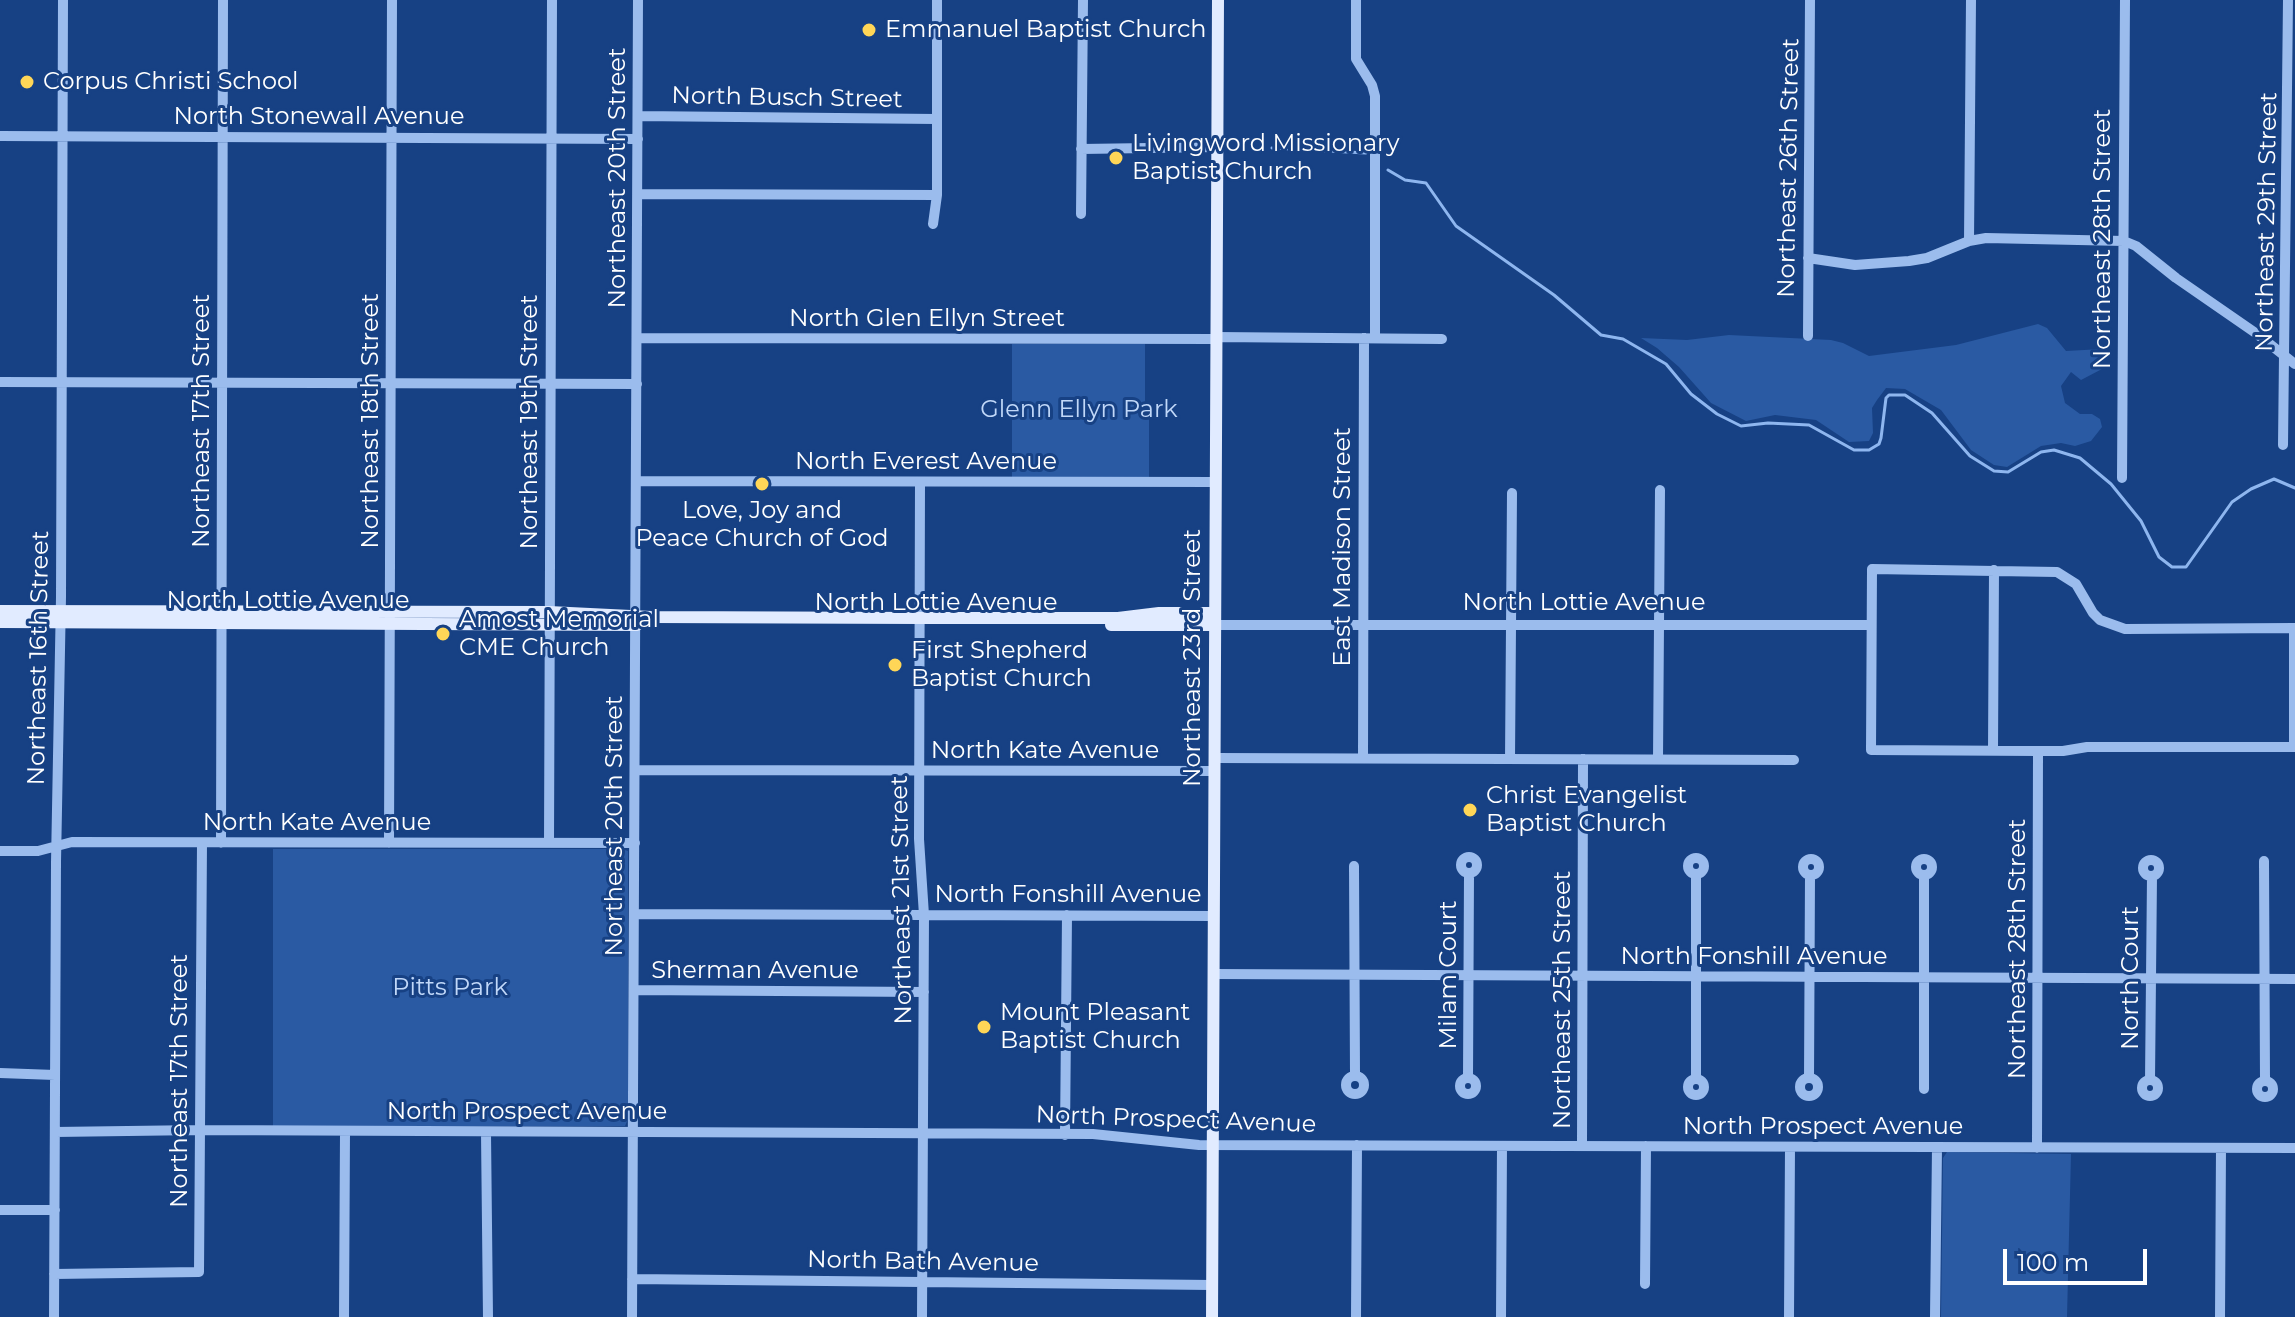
<!DOCTYPE html>
<style>
body{margin:0}
#map{position:relative;width:2295px;height:1317px;overflow:hidden;background:#174184;font-family:Montserrat,sans-serif}
canvas{display:block}
.scale{position:absolute;left:2003px;top:1249px;width:144px;height:36px;box-sizing:border-box;border:4px solid #fff;border-top:0;padding-left:10px;font-size:24px;line-height:28px;white-space:nowrap;color:#fff;-webkit-text-stroke:6px #174184;paint-order:stroke}
</style>
<div id="map">
<canvas width="2295" height="1317"></canvas>
<div class="scale">100 m</div>
</div>
<script>
const ctx = document.querySelector('canvas').getContext('2d');
ctx.lineJoin = 'round';
function fillPath(path, color) {
  ctx.fillStyle = color;
  ctx.fill(path, 'evenodd');
}
function toPath(rows) {
  const path = new Path2D();
  for (const r of rows) {
    if (r.length === 3) {
      path.moveTo(r[0] + r[2], r[1]);
      path.arc(r[0], r[1], r[2], 0, 2 * Math.PI);
      continue;
    }
    path.moveTo(r[0], r[1]);
    for (let i = 2; i < r.length; i += 2) path.lineTo(r[i], r[i + 1]);
  }
  return path;
}
function strokePath(path, color, width, dash) {
  ctx.strokeStyle = color;
  ctx.lineWidth = width;
  ctx.lineCap = dash ? 'butt' : 'round';
  ctx.setLineDash(dash || []);
  ctx.stroke(path);
}
function label(font, color, halo, rows, align = 'center') {
  ctx.font = font + ' Montserrat,sans-serif';
  ctx.lineWidth = 6;
  ctx.setLineDash([]);
  ctx.textBaseline = 'middle';
  ctx.strokeStyle = halo;
  ctx.fillStyle = color;
  for (const [text, x, y, turn = 0] of rows) {
    ctx.save();
    ctx.translate(x, y);
    ctx.rotate((+turn || 0) * Math.PI / 180);
    ctx.textAlign = isNaN(turn) ? turn : align;
    if (halo) ctx.strokeText(text, 0, 0);
    ctx.fillText(text, 0, 0);
    ctx.restore();
  }
}
fillPath(toPath([
 [2038,324,2047,328,2066,351,2102,349,2102,369,2081,380,2071,372,2061,386,2065,403,2080,414,2092,414,2100,419,2102,427,2091,441,2075,446,2061,443,2041,446,2007,467,1994,465,1971,450,1941,410,1905,389,1886,388,1877,400,1872,408,1873,433,1869,441,1849,442,1816,420,1775,415,1746,421,1711,403,1679,367,1657,348,1641,338,1687,340,1729,335,1831,340,1843,343,1869,356,1956,345],
 [1012,344,1145,344,1145,415,1149,416,1149,478,1012,478],
 [273,849,622,849,628,851,628,1119,625,1126,273,1126],
 [1947,1152,2071,1154,2067,1317,1941,1317,1943,1158]
]), '#2a5aa3');
strokePath(toPath([
 [1272,148,1366,153],
 [1388,170,1405,180,1426,183,1456,226,1554,295,1601,335,1623,339,1666,364,1691,394,1717,414,1741,426,1768,423,1809,425,1854,450,1869,450,1879,444,1881,438,1886,398,1889,395,1905,395,1932,413,1970,456,1994,471,2008,472,2041,452,2054,450,2080,458,2111,484,2141,521,2159,557,2172,567,2186,567,2232,502,2251,489,2274,479,2295,488]
]), '#8eb6ef', 3);
strokePath(toPath([
 [1356,0,1356,59,1372,85,1375,96,1375,338],
 [638,116,936,119],
 [0,136,638,139],
 [1081,149,1218,147],
 [638,194,937,195],
 [1081,214,1083,0],
 [933,224,937,195,937,0],
 [1969,241,1971,0],
 [1808,258,1855,265,1909,261,1927,258,1969,241,1986,238,2124,241,2136,246,2176,278,2257,334,2295,364],
 [1808,336,1810,0],
 [1216,337,1442,339],
 [638,338,1216,339],
 [0,382,637,384],
 [2283,445,2288,0],
 [2122,478,2125,0],
 [636,481,1216,482],
 [920,482,919,839,924,915,922,1317],
 [1872,569,2057,572,2076,584,2093,613,2100,620,2125,629,2294,628,2294,747,2087,747,2063,751,2038,751,1871,750,1872,569],
 [1215,625,1871,625],
 [1993,750,1994,570],
 [1363,757,1364,338],
 [1215,758,1794,760],
 [1510,759,1512,493],
 [1658,759,1660,490],
 [635,770,1215,771],
 [221,843,223,0],
 [389,843,392,0],
 [549,843,552,0],
 [0,851,38,851,72,842,635,843],
 [1469,865,8],
 [1696,866,8],
 [1811,867,8],
 [1924,867,8],
 [2151,868,8],
 [2264,861,2265,1081],
 [1354,866,1355,1076],
 [634,914,1214,916],
 [1213,974,2295,979],
 [634,990,924,992],
 [0,1073,55,1075],
 [1355,1085,9],
 [1468,1077,1469,874],
 [1468,1086,8],
 [1696,1078,1696,875],
 [1809,1078,1810,875],
 [1809,1087,9],
 [1696,1087,8],
 [2150,1088,8],
 [2150,1080,2152,876],
 [2265,1089,8],
 [1924,1089,1924,876],
 [55,1132,200,1130,1093,1134,1199,1145,2295,1148],
 [486,1133,488,1317],
 [1065,1135,1067,915],
 [1582,1145,1583,759],
 [2037,1148,2038,751],
 [0,1210,55,1210],
 [54,1274,199,1272,202,843],
 [632,1279,1212,1285],
 [1645,1284,1646,1146],
 [54,1317,56,862,61,597,63,0],
 [344,1317,345,1132],
 [632,1317,638,0],
 [1356,1317,1357,1145],
 [1501,1317,1502,1146],
 [1789,1317,1790,1147],
 [1935,1317,1937,1147],
 [2220,1317,2221,1148]
]), '#9bbced', 10);
strokePath(toPath([
 [0,611,549,612,651,617,920,618,1118,618,1159,613,1215,613],
 [0,622,637,625],
 [1111,625,1215,625],
 [1212,1317,1218,0]
]), '#e1ebff', 12);
for (const [x, y, r, color] of [
 [869,30,8,"#ffd657"],
 [27,82,8,"#ffd657"],
 [1116,158,8,"#ffd657"],
 [762,484,8,"#ffd657"],
 [443,634,8,"#ffd657"],
 [895,665,8,"#ffd657"],
 [1470,810,8,"#ffd657"],
 [984,1027,8,"#ffd657"]
]) {
  const dot = new Path2D();
  dot.arc(x, y, r, 0, 2 * Math.PI);
  ctx.fillStyle = color;
  ctx.fill(dot);
  strokePath(dot, '#174184', 3);
}
label('24px', '#fff', '#174184', [
 ["Emmanuel Baptist Church",885,30],
 ["Corpus Christi School",43,82],
 ["Livingword Missionary",1132,144],
 ["Baptist Church",1132,172],
 ["Love, Joy and",762,511,"center"],
 ["Peace Church of God",762,539,"center"],
 ["Amost Memorial",459,620],
 ["CME Church",459,648],
 ["First Shepherd",911,651],
 ["Baptist Church",911,679],
 ["Christ Evangelist",1486,796],
 ["Baptist Church",1486,824],
 ["Mount Pleasant",1000,1013],
 ["Baptist Church",1000,1041]
], 'left');
label('24px', '#fff', '#174184', [
 ["North Busch Street",787,98,1],
 ["North Stonewall Avenue",319,117],
 ["Northeast 26th Street",1789,168,-89],
 ["Northeast 20th Street",618,178,-90],
 ["Northeast 29th Street",2267,222,-89],
 ["Northeast 28th Street",2103,239,-90],
 ["North Glen Ellyn Street",927,319],
 ["Northeast 17th Street",202,421,-90],
 ["Northeast 18th Street",371,421,-90],
 ["Northeast 19th Street",530,422,-90],
 ["North Everest Avenue",926,462],
 ["East Madison Street",1343,547,-90],
 ["North Lottie Avenue",288,601],
 ["North Lottie Avenue",936,603],
 ["North Lottie Avenue",1584,603],
 ["Northeast 16th Street",39,658,-89],
 ["Northeast 23rd Street",1193,658,-90],
 ["North Kate Avenue",1045,751],
 ["North Kate Avenue",317,823],
 ["Northeast 20th Street",615,826,-90],
 ["North Fonshill Avenue",1068,895],
 ["Northeast 21st Street",902,900,-91],
 ["Northeast 28th Street",2018,949,-90],
 ["North Fonshill Avenue",1754,957],
 ["Sherman Avenue",755,971],
 ["Milam Court",1449,975,-90],
 ["North Court",2131,978,-90],
 ["Northeast 25th Street",1563,1000,-90],
 ["Northeast 17th Street",180,1081,-90],
 ["North Prospect Avenue",527,1112],
 ["North Prospect Avenue",1176,1120,2],
 ["North Prospect Avenue",1823,1127],
 ["North Bath Avenue",923,1262,1]
]);
label('24px', '#c1d8f9', '#174184', [
 ["Glenn Ellyn Park",1079,410],
 ["Pitts Park",450,988]
]);
</script>
